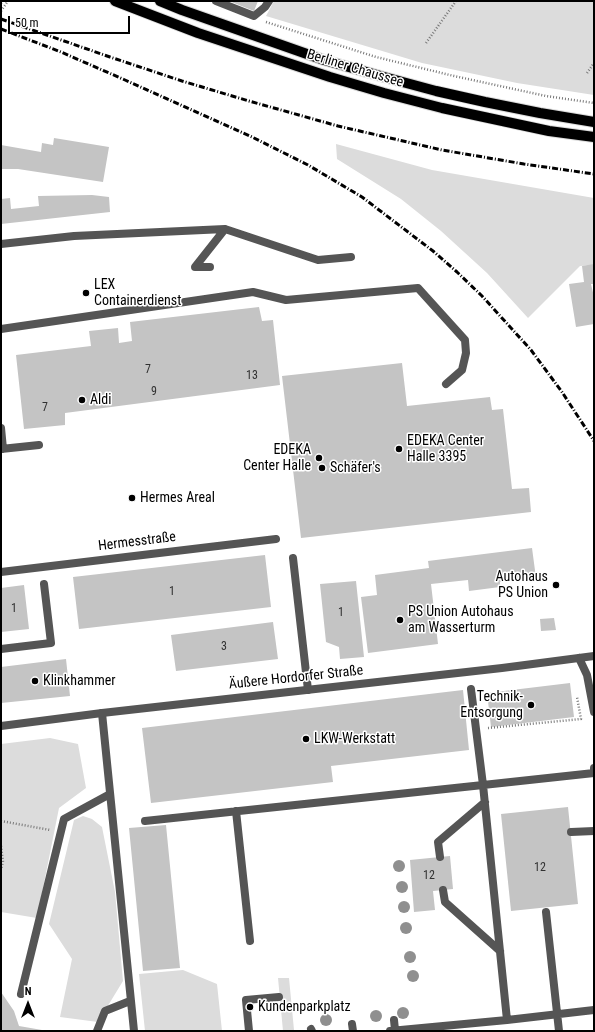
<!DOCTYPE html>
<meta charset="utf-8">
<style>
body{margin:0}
#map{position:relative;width:595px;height:1032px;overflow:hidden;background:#fff;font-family:"Roboto Condensed",sans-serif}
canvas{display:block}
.frame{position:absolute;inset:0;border:2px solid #000;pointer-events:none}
.north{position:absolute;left:8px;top:984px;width:40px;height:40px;-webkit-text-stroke:3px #fff;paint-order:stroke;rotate:0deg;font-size:11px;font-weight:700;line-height:16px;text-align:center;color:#000}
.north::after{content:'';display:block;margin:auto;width:14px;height:18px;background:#000;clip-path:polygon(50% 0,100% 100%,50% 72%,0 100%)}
.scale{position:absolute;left:8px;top:16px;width:122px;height:18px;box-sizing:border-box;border:2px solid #000;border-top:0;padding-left:5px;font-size:12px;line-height:14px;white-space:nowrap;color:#000;-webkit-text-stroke:3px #fff;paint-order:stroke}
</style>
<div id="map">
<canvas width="595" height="1032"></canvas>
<div class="frame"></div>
<div class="north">N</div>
<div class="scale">50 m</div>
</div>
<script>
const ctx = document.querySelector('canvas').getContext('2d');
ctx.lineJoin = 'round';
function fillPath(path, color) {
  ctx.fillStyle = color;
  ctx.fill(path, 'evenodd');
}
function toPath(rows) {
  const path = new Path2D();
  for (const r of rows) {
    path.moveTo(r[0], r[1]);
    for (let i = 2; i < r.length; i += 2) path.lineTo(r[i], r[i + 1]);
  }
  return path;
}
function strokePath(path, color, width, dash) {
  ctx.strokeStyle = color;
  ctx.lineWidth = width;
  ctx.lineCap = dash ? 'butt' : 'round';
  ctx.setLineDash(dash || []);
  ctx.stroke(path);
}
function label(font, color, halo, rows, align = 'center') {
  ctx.font = font + ' "Roboto Condensed",sans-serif';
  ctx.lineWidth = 3;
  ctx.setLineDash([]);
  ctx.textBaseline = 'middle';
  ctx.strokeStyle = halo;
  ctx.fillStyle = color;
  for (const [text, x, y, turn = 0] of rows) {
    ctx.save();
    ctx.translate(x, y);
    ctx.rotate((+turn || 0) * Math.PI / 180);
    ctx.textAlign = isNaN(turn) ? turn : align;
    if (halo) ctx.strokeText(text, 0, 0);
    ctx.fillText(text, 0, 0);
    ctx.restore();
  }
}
fillPath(toPath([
 [274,1,594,1,594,95,517,83,422,63,266,16],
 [336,144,432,170,594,198,594,265,580,266,528,318,487,273,441,231,401,199,337,159],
 [50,738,78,744,86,788,59,808,37,918,1,912,1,744],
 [83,816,92,819,102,827,115,892,123,981,98,1022,60,1017,72,959,49,924,74,820],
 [183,970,217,984,222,1031,145,1031,139,974],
 [278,978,289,978,294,1030,283,1031]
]), '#dcdcdc');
fillPath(toPath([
 [229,1,258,1,254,11],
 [54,138,109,147,103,182,18,169,1,169,1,145,41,152,42,143,53,145],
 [92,195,109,197,110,212,1,224,1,199,10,198,11,209,39,206,38,196],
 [594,264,594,284,591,284,594,297,594,324,576,327,569,284,584,282,582,266],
 [259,307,262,321,273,320,280,385,65,413,65,425,24,429,16,355,91,346,89,331,118,328,119,343,132,341,130,322],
 [402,363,407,406,490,397,492,410,503,409,512,489,529,488,531,512,301,538,282,376],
 [532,548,536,578,500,582,500,587,469,591,468,580,431,584,438,644,368,653,361,597,377,595,375,575,429,568,428,561],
 [265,555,271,607,79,629,73,577],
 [356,581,364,657,340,659,339,647,326,642,320,584],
 [24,585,29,629,1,632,1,588],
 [554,618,556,630,541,631,540,619],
 [273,622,278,659,176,671,171,635],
 [66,659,70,696,1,703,1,667],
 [570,683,574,717,491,727,487,693],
 [463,690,469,750,331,766,333,782,151,803,142,728],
 [568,807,578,904,511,911,501,814],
 [166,825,180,968,143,971,129,828],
 [450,856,453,889,433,891,435,910,414,912,410,860],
 [1,992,14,1011,19,1026,42,1030,41,1031,1,1031]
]), '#c4c4c4');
const primary = toPath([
 [115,1,198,33,330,77,384,93,442,108,549,131,594,137],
 [160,1,182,10,324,60,384,77,436,91,485,102,540,113,594,122]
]);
strokePath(primary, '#dbdbdb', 12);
strokePath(toPath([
 [1,3,3,1],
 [1,11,8,1],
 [266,22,376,57,454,76,546,96,594,103],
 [426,43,456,1],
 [587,73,594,63],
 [488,728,581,719,577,697],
 [1,821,50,830],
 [1,846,3,862,1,869]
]), '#777', 2.5, [1, 2]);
strokePath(toPath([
 [216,1,254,16,265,7,269,1],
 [1,244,74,236,225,229],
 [210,267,195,267,225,229,318,260,351,257],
 [1,329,253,292,286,300,418,288,465,340,466,353,462,370,446,384],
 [293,558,308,690],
 [1,649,51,643,44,584],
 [579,658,587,675,594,712],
 [102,713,134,1031],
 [236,811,250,941],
 [145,821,483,785,471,689],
 [571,832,594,831],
 [440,857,438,842,485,802],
 [443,890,445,902,500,951],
 [546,912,559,1031],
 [21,994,64,819,110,794],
 [394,1020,395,1030],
 [507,1020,594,1010],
 [352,1024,353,1031],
 [311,1029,312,1031],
 [97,1031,105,1011,130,1001],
 [249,1031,246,1000,279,997],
 [390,1031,507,1020,483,785,594,773,594,768]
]), '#555', 8);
strokePath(toPath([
 [1,428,3,449],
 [1,449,39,445],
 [1,572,276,539],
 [1,726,102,713,502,668,594,656]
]), '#555', 8);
strokePath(primary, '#000', 10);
strokePath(toPath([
 [1,19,110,57,182,81,249,101,338,126,442,150,524,164,594,174],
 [1,29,61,52,125,80,252,137,308,165,362,197,433,251,457,272,482,296,531,350,562,392,594,441]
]), '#000', 3, [6, 2, 1, 2]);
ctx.fillStyle = '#8f8f8f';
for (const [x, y] of [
 [399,866],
 [402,887],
 [404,907],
 [406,928],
 [410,957],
 [413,976],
 [403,1013],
 [376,1016],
 [326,1020]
]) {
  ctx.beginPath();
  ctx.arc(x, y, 6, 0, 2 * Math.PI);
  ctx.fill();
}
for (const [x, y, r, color] of [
 [86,293,4,"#000"],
 [82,400,4,"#000"],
 [399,449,4,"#000"],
 [319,458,4,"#000"],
 [322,468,4,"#000"],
 [132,498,4,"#000"],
 [556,585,4,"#000"],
 [400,620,4,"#000"],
 [35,681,4,"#000"],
 [531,705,4,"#000"],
 [306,739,4,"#000"],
 [250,1007,4,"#000"]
]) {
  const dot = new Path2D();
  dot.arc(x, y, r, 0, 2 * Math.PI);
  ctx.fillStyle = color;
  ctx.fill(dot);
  strokePath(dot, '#fff', 1.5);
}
label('12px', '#313131', null, [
 ["7",148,370],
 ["13",252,376],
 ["9",154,392],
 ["7",45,408],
 ["1",172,592],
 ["1",14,609],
 ["1",341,613],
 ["3",224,647],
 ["12",540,868],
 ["12",429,876]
]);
label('14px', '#000', '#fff', [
 ["Berliner Chaussee",355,69,17],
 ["Hermesstraße",137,542,-7],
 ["Äußere Hordorfer Straße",296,678,-6]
]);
label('14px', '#000', '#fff', [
 ["LEX",94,285],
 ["Containerdienst",94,301],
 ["Aldi",90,400],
 ["EDEKA Center",407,441],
 ["Halle 3395",407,457],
 ["EDEKA",311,450,"right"],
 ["Center Halle",311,466,"right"],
 ["Schäfer's",330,468],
 ["Hermes Areal",140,498],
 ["Autohaus",548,577,"right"],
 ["PS Union",548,593,"right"],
 ["PS Union Autohaus",408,612],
 ["am Wasserturm",408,628],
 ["Klinkhammer",43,681],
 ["Technik-",523,697,"right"],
 ["Entsorgung",523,713,"right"],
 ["LKW-Werkstatt",314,739],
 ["Kundenparkplatz",258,1007]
], 'left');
</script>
